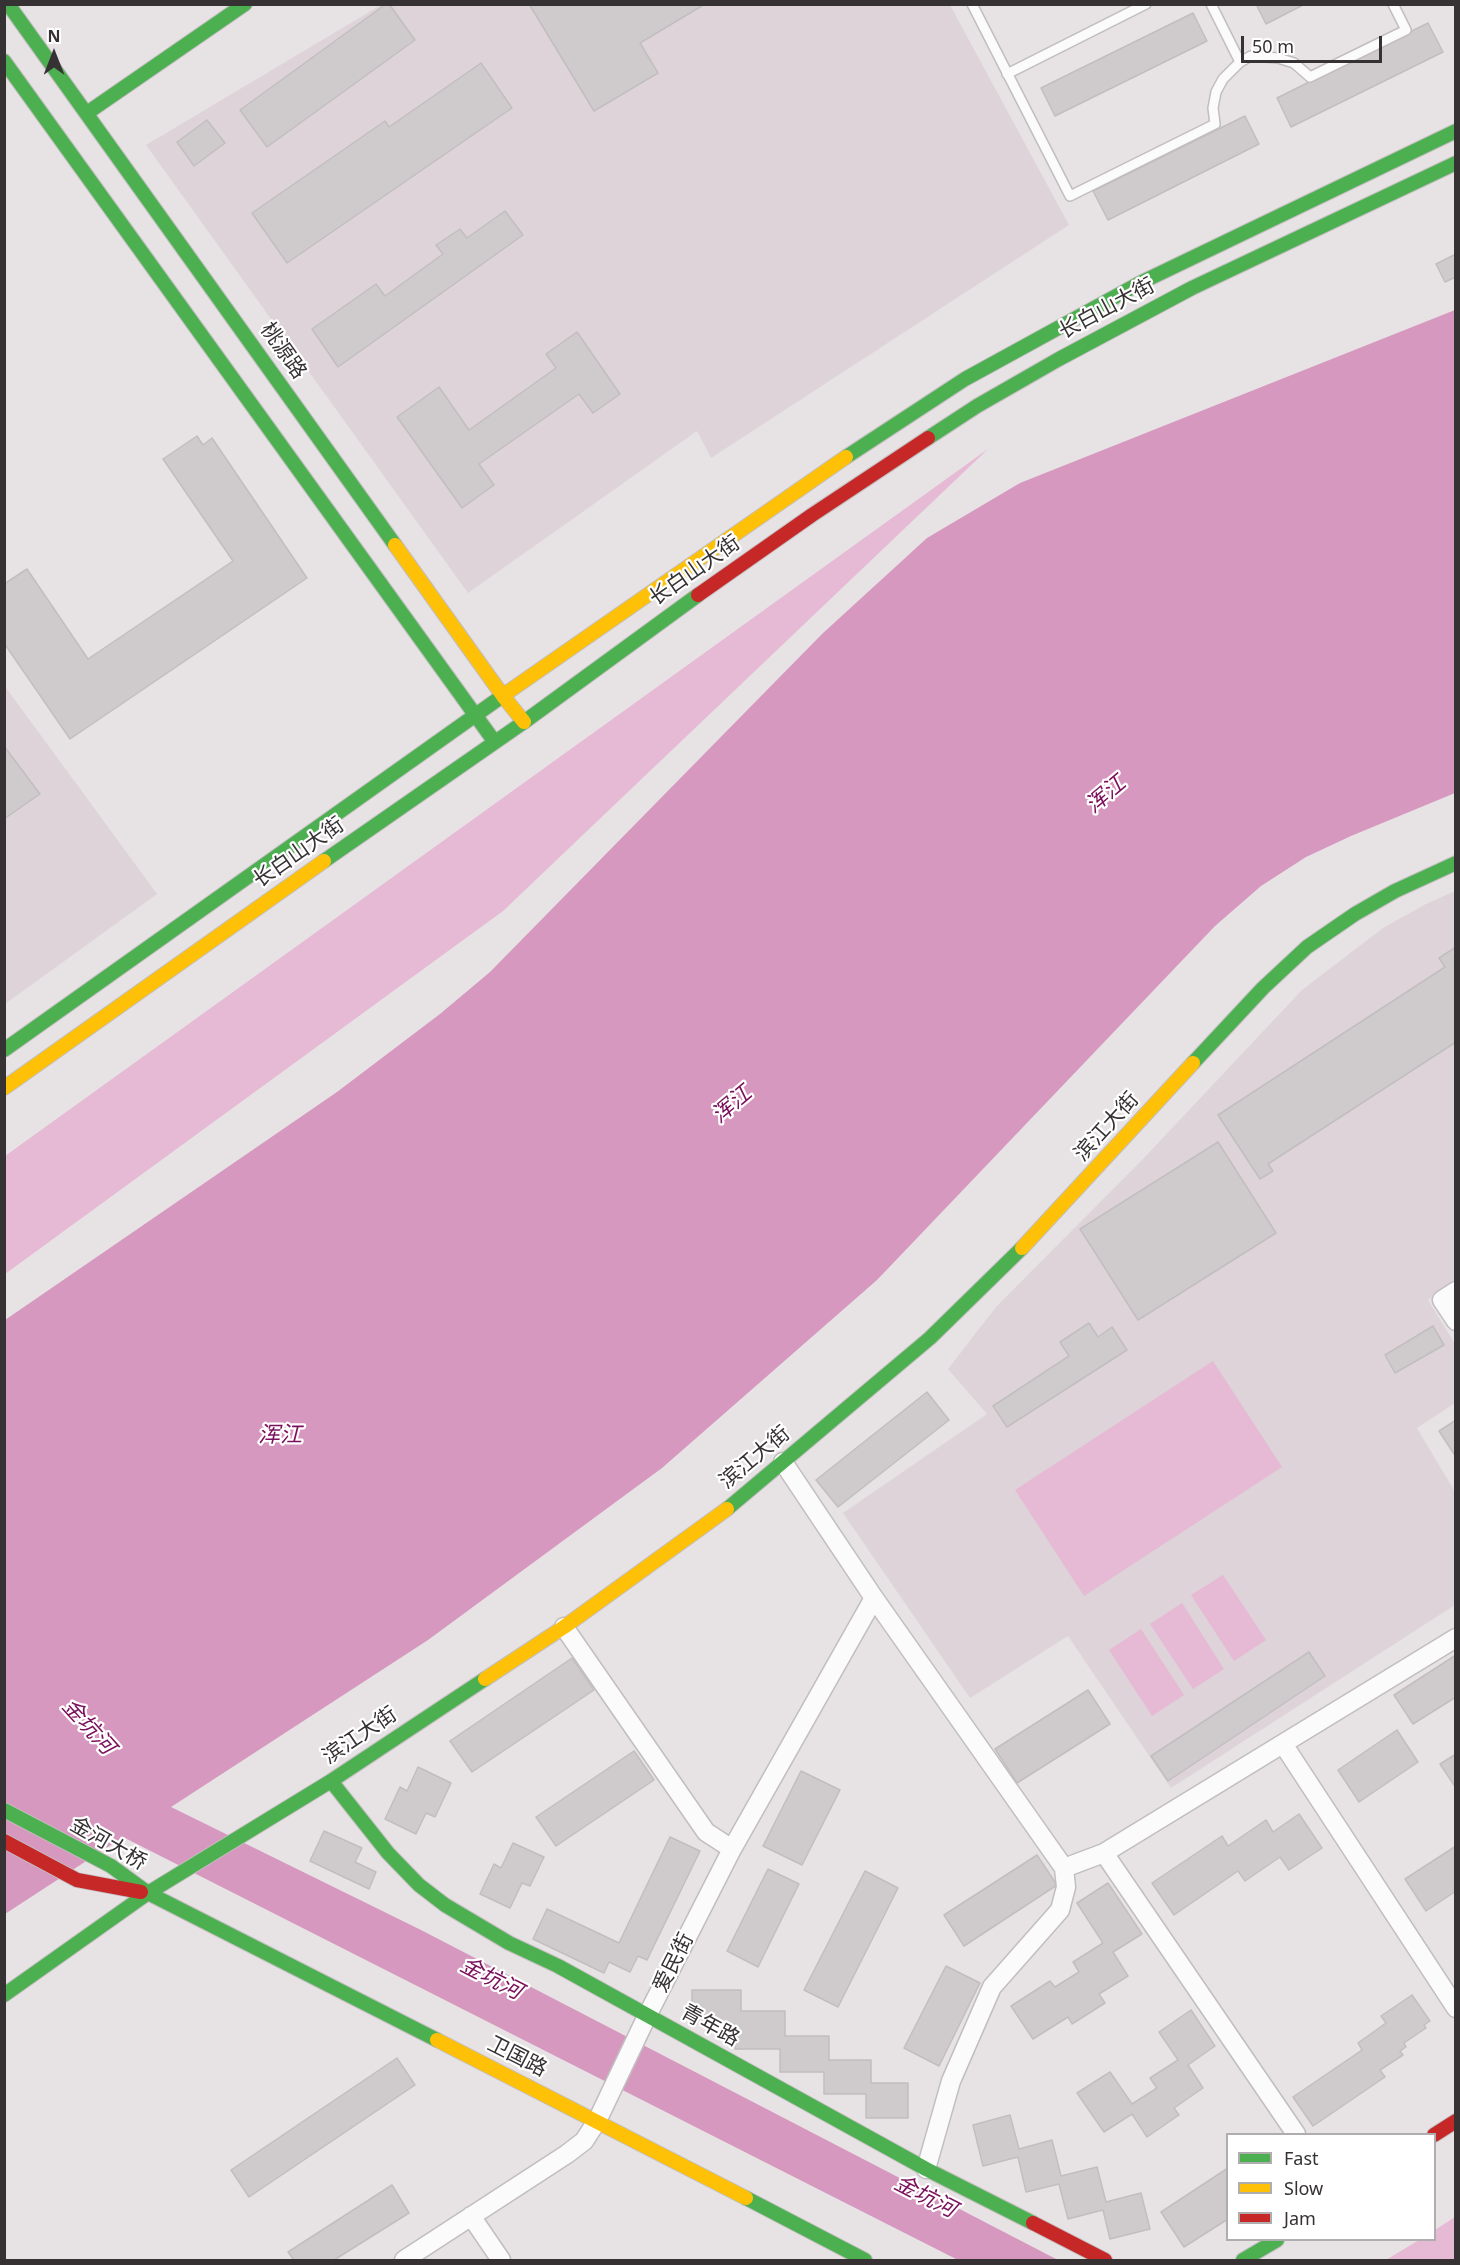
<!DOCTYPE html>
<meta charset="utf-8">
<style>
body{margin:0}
#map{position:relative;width:1460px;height:2265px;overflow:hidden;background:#e7e2e4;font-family:"Noto Sans",sans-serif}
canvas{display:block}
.frame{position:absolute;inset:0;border:6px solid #363234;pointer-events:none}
.legend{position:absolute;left:1226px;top:2133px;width:210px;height:108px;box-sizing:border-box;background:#fff;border:2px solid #afadae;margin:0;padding:8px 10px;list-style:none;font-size:18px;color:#363234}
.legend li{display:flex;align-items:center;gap:12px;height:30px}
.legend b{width:30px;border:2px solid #afadae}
.north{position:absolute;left:24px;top:24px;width:60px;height:60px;-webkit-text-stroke:4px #fff;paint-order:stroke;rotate:0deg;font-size:16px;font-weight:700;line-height:24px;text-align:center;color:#363234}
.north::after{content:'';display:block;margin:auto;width:21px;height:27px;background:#363234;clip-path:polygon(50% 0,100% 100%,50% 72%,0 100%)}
.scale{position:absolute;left:1241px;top:36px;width:141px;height:27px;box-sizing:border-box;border:3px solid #363234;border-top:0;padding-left:8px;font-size:18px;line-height:21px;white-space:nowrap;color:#363234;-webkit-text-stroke:4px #fff;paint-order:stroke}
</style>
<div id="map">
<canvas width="1460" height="2265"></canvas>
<div class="frame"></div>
<ul class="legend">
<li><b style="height:8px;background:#4caf50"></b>Fast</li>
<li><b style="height:8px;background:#ffc107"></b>Slow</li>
<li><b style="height:8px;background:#c62828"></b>Jam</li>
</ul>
<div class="north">N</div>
<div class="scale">50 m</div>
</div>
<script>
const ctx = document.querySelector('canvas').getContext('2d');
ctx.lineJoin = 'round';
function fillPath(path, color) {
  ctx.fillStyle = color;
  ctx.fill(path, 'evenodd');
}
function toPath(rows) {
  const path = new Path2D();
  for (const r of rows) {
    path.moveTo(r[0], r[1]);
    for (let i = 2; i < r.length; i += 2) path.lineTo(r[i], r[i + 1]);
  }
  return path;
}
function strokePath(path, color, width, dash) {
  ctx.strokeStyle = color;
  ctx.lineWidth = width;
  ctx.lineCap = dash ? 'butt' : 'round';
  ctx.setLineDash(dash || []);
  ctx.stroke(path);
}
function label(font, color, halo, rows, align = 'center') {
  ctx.font = font + ' "Noto Sans","Noto Sans SC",sans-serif';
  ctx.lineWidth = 4.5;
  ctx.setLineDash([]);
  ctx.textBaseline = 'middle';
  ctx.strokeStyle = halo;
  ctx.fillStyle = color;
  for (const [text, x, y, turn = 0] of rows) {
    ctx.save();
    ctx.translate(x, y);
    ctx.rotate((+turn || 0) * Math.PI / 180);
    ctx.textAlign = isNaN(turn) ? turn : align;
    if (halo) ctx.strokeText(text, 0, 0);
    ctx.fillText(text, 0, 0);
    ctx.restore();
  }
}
fillPath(toPath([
 [381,5,950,5,1069,225,711,458,697,431,468,593,146,145],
 [4,685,157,894,5,1004,4,1004],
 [1455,891,1455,1282,1428,1300,1455,1344,1455,1403,1417,1428,1455,1492,1455,1605,1171,1788,1068,1636,970,1698,843,1513,987,1414,948,1369,996,1307,1143,1159,1302,990,1383,928,1426,904]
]), '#ded3d9');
fillPath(toPath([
 [988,449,503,911,5,1274,5,1156],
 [1213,1361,1282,1467,1084,1596,1015,1490],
 [1223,1575,1266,1640,1234,1661,1191,1595],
 [1182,1603,1224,1669,1193,1689,1150,1624],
 [1141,1629,1184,1695,1152,1716,1109,1650],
 [1455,2217,1455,2260,1386,2260,1419,2240,1434,2240,1435,2230]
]), '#e6b9d4');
fillPath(toPath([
 [1455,310,1455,793,1351,836,1306,857,1261,886,1215,926,877,1280,662,1468,428,1640,171,1807,421,1930,1058,2260,958,2260,123,1837,5,1914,5,1320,337,1092,440,1014,490,972,822,634,927,538,1020,483]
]), '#d698be');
const building = toPath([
 [386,4,389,4,415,40,267,147,240,110,386,4],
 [529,4,705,4,640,43,658,73,594,111,529,4],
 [1256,4,1305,4,1266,24,1256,4],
 [1193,13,1207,41,1055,116,1041,88,1193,13],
 [1428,23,1443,52,1291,127,1277,98,1428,23],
 [481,63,512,108,287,263,252,213,385,121,389,127,481,63],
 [1245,116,1259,144,1108,220,1093,191,1245,116],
 [207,120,225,143,194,166,177,142,207,120],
 [505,211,523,235,338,367,312,329,376,284,385,296,443,254,436,245,460,229,467,238,505,211],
 [1456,254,1456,277,1445,282,1436,264,1456,254],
 [577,332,620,394,593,413,579,394,479,464,494,485,462,508,397,417,439,387,469,430,556,368,546,354,577,332],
 [197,436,203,445,212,438,307,578,70,739,4,643,4,584,27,569,88,659,233,561,163,459,197,436],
 [4,746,40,794,4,819,4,746],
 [1456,947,1456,1042,1268,1164,1273,1171,1260,1179,1218,1115,1445,967,1439,958,1456,947],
 [1218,1142,1276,1233,1138,1320,1080,1229,1218,1142],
 [1089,1323,1098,1337,1112,1327,1127,1350,1007,1427,993,1406,1069,1356,1060,1342,1089,1323],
 [1433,1326,1444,1345,1395,1373,1385,1355,1433,1326],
 [927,1392,949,1420,838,1507,816,1480,927,1392],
 [1456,1420,1456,1457,1439,1431,1456,1420],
 [1309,1652,1325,1676,1168,1781,1151,1756,1309,1652],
 [1456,1655,1456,1697,1413,1724,1394,1695,1456,1655],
 [572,1658,594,1690,472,1772,450,1741,572,1658],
 [1088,1690,1110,1724,1017,1783,995,1749,1088,1690],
 [1397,1730,1418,1762,1359,1802,1338,1770,1397,1730],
 [634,1751,654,1780,556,1846,536,1817,634,1751],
 [1456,1754,1456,1788,1440,1764,1456,1754],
 [418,1767,451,1783,435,1817,426,1813,416,1834,385,1819,400,1787,407,1791,418,1767],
 [801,1771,840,1790,802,1865,763,1846,801,1771],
 [1299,1814,1322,1848,1289,1870,1280,1857,1245,1881,1238,1871,1174,1915,1152,1883,1222,1836,1228,1846,1266,1820,1273,1832,1299,1814],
 [324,1831,362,1848,355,1862,376,1872,369,1889,310,1861,324,1831],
 [670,1837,700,1851,647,1960,638,1956,630,1972,609,1962,604,1973,533,1939,547,1909,619,1943,670,1837],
 [513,1843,544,1857,530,1886,522,1883,510,1908,480,1894,494,1864,501,1868,513,1843],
 [1456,1846,1456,1891,1426,1911,1405,1879,1456,1846],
 [1037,1855,1057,1885,964,1946,944,1915,1037,1855],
 [768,1869,799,1884,758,1967,727,1951,768,1869],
 [865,1871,898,1888,838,2007,804,1990,865,1871],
 [1108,1883,1142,1934,1113,1952,1128,1976,1099,1994,1105,2003,1072,2024,1068,2017,1033,2039,1011,2006,1050,1981,1055,1987,1079,1972,1073,1962,1103,1943,1077,1903,1108,1883],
 [946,1966,980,1983,939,2066,904,2048,946,1966],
 [692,1990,741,1990,741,2011,785,2011,785,2036,829,2036,829,2060,871,2060,871,2083,908,2083,908,2118,866,2118,866,2094,824,2094,824,2072,780,2072,780,2049,735,2049,735,2024,692,2024,692,1990],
 [1412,1995,1430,2021,1424,2025,1426,2028,1404,2043,1406,2047,1400,2051,1403,2055,1380,2070,1385,2077,1313,2126,1293,2097,1362,2050,1358,2043,1386,2023,1381,2016,1412,1995],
 [1191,2010,1215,2046,1188,2065,1203,2088,1174,2108,1179,2115,1147,2137,1132,2114,1104,2132,1077,2093,1110,2072,1132,2104,1157,2088,1150,2078,1178,2060,1159,2032,1191,2010],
 [397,2058,415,2085,249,2197,231,2170,397,2058],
 [1010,2115,1019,2149,1052,2140,1061,2176,1097,2167,1106,2202,1141,2193,1150,2229,1110,2239,1103,2210,1068,2219,1059,2184,1026,2192,1018,2157,983,2166,973,2125,1010,2115],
 [1228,2168,1228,2219,1184,2247,1161,2212,1228,2168],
 [392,2185,409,2213,334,2260,294,2260,288,2252,392,2185]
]);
fillPath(building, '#cfcbcd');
strokePath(building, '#c2bec0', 1.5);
const lane = toPath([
 [972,4,1070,196,1215,124,1213,108,1216,92,1223,79,1240,62,1211,4],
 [1240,62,1251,56,1278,58,1294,63,1310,77,1406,30,1393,4],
 [1007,74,1146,4]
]);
const street = toPath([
 [1456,1291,1442,1300,1456,1321],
 [783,1462,874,1598,1064,1868],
 [564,1627,706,1832,732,1849],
 [1283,1744,1456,2008],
 [1104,1853,1296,2134],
 [926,2169,951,2081,992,1987,1060,1910,1066,1887,1064,1868,1104,1853,1456,1638],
 [471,2216,501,2260],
 [404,2260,567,2154,584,2141,597,2121,647,2016,732,1849,874,1598]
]);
const fast = toPath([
 [8,4,395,545],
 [4,61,494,741],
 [87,113,245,4],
 [928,438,977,406,1059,359,1192,288,1456,163],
 [846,457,965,379,1142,282,1456,131],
 [324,861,524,722,698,595],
 [4,1050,508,692],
 [1193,1063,1263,988,1307,947,1355,914,1395,891,1456,863],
 [727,1509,930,1338,1022,1248],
 [331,1781,388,1853,419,1885,445,1905,509,1943,558,1966,926,2169,1033,2223],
 [4,1810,111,1866,148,1893,437,2040],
 [4,1995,148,1893,331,1781,485,1679],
 [746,2198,865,2260],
 [1243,2260,1277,2240]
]);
const slow = toPath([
 [395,545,503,696,524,722],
 [508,692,846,457],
 [4,1088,324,861],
 [1022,1248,1193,1063],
 [485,1679,564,1627,727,1509],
 [437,2040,746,2198]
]);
const jam = toPath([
 [698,595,812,515,928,438],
 [4,1841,77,1880,141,1892],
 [1434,2135,1456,2121],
 [1033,2223,1105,2260]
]);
strokePath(lane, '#c2bec0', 12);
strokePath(street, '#c2bec0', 21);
strokePath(fast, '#c2bec0', 16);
strokePath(slow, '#c2bec0', 16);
strokePath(jam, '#c2bec0', 16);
strokePath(lane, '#fbfbfb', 9);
strokePath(street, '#fbfbfb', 18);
strokePath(fast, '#4caf50', 14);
strokePath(slow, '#ffc107', 14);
strokePath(jam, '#c62828', 14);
label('21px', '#363234', '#fff', [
 ["长白山大街",1107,309,-28],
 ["桃源路",283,351,55],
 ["长白山大街",695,571,-35],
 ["长白山大街",299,853,-35],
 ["滨江大街",1107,1127,-48],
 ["滨江大街",755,1458,-40],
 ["滨江大街",360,1736,-34],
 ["金河大桥",108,1844,30],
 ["爱民街",674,1963,-63],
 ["青年路",710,2026,29],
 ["卫国路",517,2057,27]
]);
label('italic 22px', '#7a0f5b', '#fff', [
 ["浑江",1106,795,-40],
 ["浑江",732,1105,-40],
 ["浑江",280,1436],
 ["金坑河",88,1727,48],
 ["金坑河",491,1979,27],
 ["金坑河",925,2197,27]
]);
</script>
